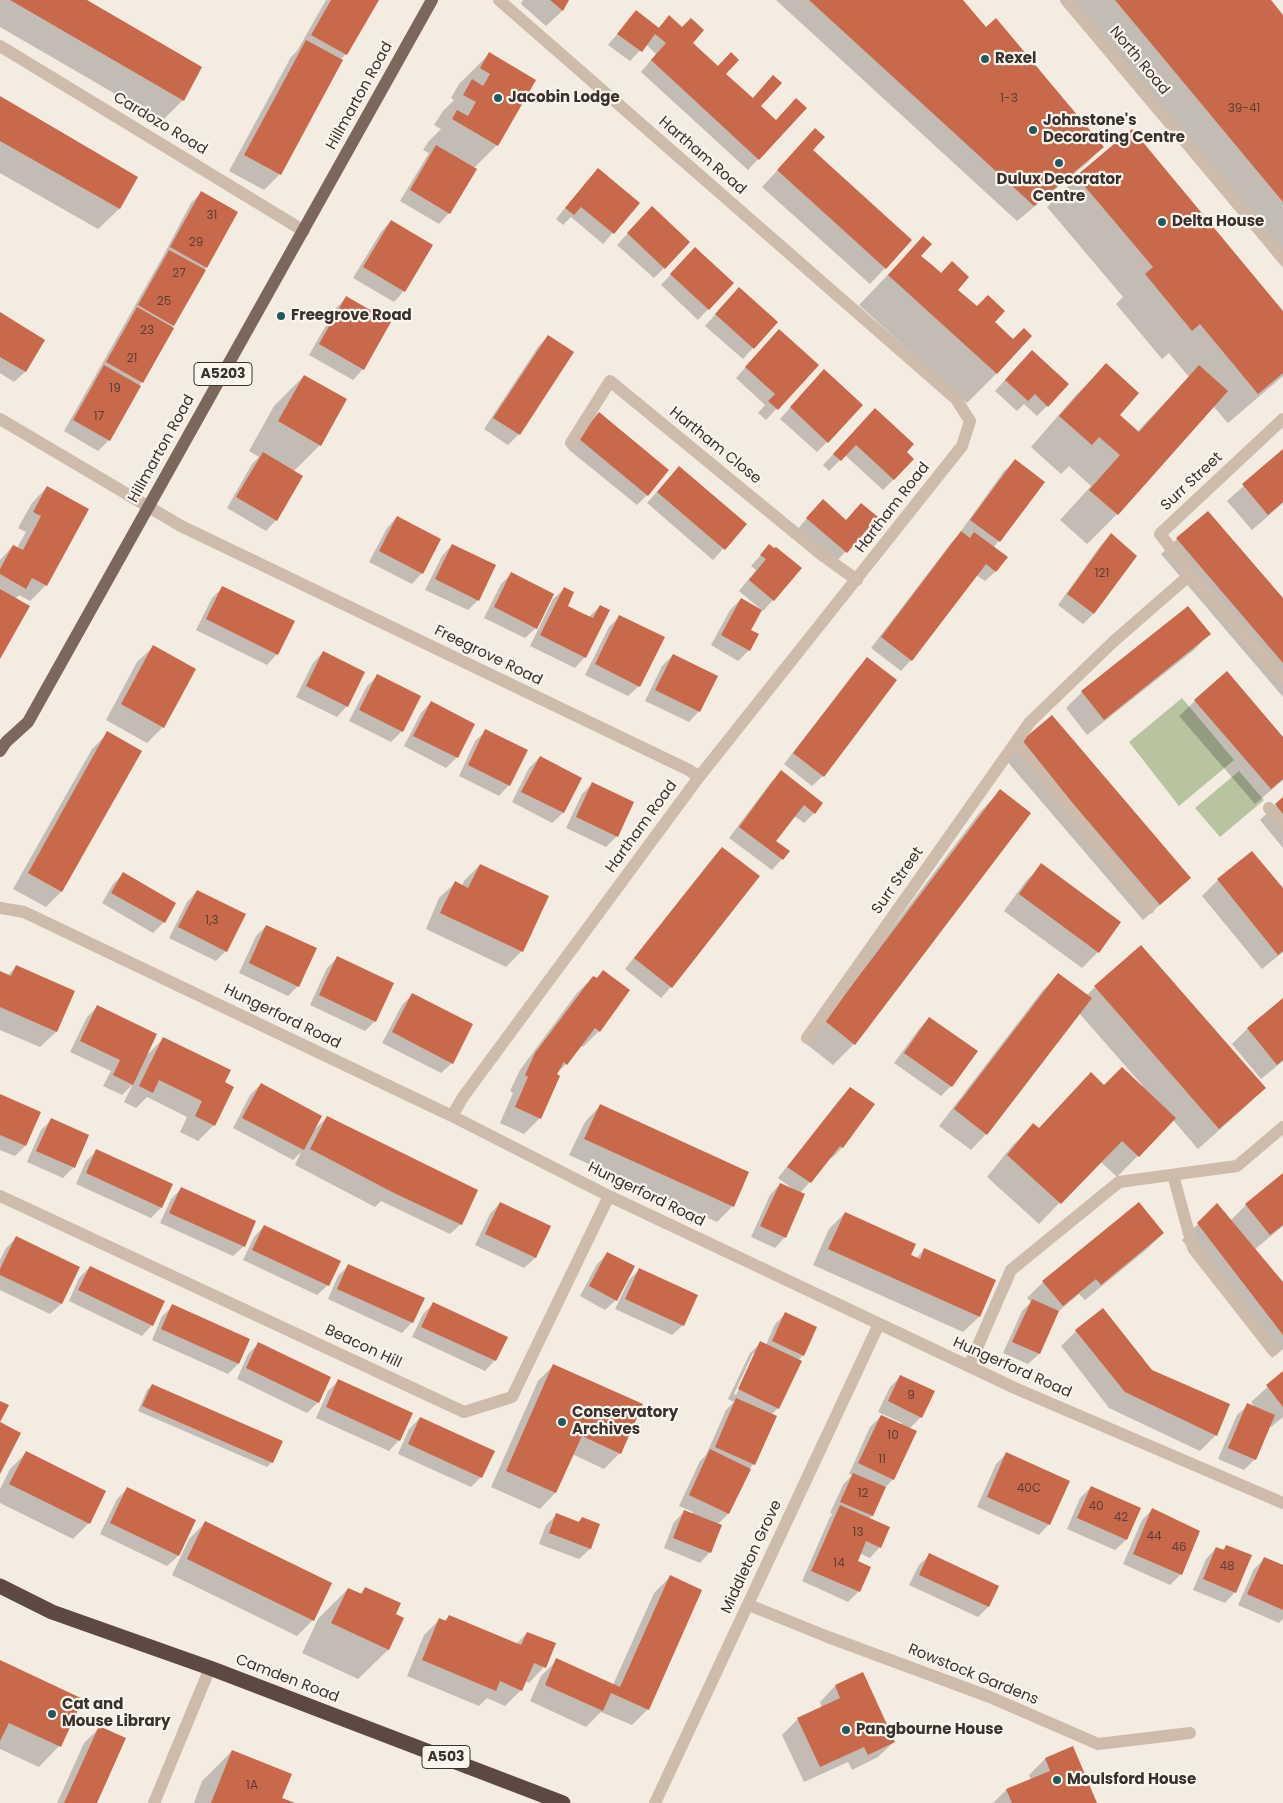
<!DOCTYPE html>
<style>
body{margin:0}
canvas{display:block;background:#f4ebe1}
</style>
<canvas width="1283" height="1803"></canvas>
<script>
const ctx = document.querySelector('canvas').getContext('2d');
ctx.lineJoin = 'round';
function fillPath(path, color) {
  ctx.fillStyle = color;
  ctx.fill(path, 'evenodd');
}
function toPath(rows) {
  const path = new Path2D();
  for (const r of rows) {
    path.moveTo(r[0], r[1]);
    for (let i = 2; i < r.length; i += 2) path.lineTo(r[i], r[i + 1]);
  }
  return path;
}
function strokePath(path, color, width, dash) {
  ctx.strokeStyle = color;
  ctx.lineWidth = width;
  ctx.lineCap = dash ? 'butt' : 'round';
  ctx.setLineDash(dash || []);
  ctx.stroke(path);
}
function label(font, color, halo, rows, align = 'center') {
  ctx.font = font + ' Poppins,sans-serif';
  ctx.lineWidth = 4.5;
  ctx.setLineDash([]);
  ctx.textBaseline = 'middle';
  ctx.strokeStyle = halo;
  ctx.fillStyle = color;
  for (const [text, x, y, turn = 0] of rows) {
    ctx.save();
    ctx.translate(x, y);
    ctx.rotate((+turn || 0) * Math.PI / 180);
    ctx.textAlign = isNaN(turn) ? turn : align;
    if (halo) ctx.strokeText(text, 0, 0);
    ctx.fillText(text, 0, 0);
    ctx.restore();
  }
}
fillPath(toPath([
 [1182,698,1234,760,1179,806,1129,742],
 [1239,771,1264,800,1220,837,1195,808]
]), '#b8c4a0');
fillPath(toPath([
 [0,0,84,0,183,100,162,121,0,27],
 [326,0,377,0,346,54,340,60,280,174,264,190,229,171,291,57,297,51],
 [523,0,568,0,562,11,546,26,521,4],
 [776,0,961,0,985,29,1102,147,1087,163,1017,221],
 [1061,0,1269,0,1283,16,1283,268],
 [636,12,658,28,669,17,691,43,725,74,758,159,748,170,641,72,656,54,646,44,630,61,608,45],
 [489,54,535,80,497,145,474,168,449,213,439,224,400,201,429,153,423,150,428,142,441,129,434,125,443,111,454,100,451,98,459,84],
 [0,97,136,178,119,209,98,229,0,173],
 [800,146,811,150,885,268,870,284,762,187],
 [1077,177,1283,313,1283,376,1228,423,1213,406,1117,514,1087,544,1060,520,1091,486,1069,466,1061,474,1031,447,1076,395,1106,365,1118,415,1137,432,1189,377,1169,353,1162,359,1116,304,1123,297,1047,207],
 [588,180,638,204,603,244,571,217,563,225,556,219],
 [201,193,206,267,109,440,98,451,64,431,162,258,191,203],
 [642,218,664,268,654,278,617,245],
 [391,221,404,291,394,302,353,278,381,232],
 [923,238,920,256,993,322,997,373,967,403,859,305],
 [685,259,732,283,698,320,661,285],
 [346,298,363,369,353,380,309,355,336,308],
 [729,299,776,322,743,359,705,326],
 [0,314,43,341,25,372,14,382,0,373],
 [548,336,572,352,519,434,508,445,484,429,538,347],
 [769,341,817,365,766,420,758,413,765,405,736,378],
 [1021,362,1047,406,1037,416,1024,404,1017,411,995,391],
 [304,376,320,445,293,472,276,520,266,531,227,508,252,464,259,457,249,451,274,406],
 [814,381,827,442,817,452,780,419],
 [865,420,905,452,894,479,883,490,845,455,829,471,823,465],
 [588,424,647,495,637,505,568,449],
 [1283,451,1283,503,1252,530,1227,501],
 [1015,461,1044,482,993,548,996,571,985,581,976,575,911,660,901,671,871,648,951,543,962,532,961,531,1004,471],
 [669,478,745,524,713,560,647,503],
 [47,487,46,585,30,601,19,595,15,599,0,656,0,560,13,546,17,548,26,532,18,528,32,503],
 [812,512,846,521,876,518,835,563,797,530],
 [397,517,422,573,412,584,369,562,387,528],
 [1111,534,1136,556,1093,614,1083,624,1058,605,1101,545],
 [1177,539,1283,600,1283,697,1161,554],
 [452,545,478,600,468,610,425,590,442,556],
 [769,546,773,600,763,611,739,591,756,570,751,566],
 [511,574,536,628,525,638,484,618,501,584],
 [223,587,277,654,267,665,196,630,212,598],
 [564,589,566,606,589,617,600,606,585,657,575,668,530,646,553,599],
 [741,599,749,630,749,650,738,661,711,645,730,610],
 [1188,607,1209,634,1194,650,1087,735,1066,708,1082,692],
 [620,616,639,686,628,696,585,675,609,627],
 [153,647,163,727,147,743,106,720,137,662],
 [323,652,347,706,337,717,296,697,313,663],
 [673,655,699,711,689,722,645,701,662,666],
 [867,659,823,776,812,786,784,764,857,669],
 [378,675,402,731,391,742,349,721,367,686],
 [1195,701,1283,739,1283,780,1255,804,1179,716],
 [431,702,473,724,457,757,446,768,404,746,421,713],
 [486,731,509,785,499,796,459,776,475,741],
 [108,733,61,892,46,907,13,889,92,749],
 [1021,743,1190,878,1143,920,1005,759],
 [540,757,581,778,563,813,552,823,512,802,529,768],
 [781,772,814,813,804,823,794,816,775,842,788,852,772,870,729,838,771,782],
 [592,784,617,836,606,847,566,828,582,794],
 [1000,791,854,1044,833,1065,805,1043,980,812],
 [1283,798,1283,848,1260,820],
 [722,848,671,987,661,998,625,969,712,859],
 [480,865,522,951,506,967,426,929,439,898,455,883,462,886,464,881],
 [1042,865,1098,952,1082,968,1004,911,1026,881],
 [123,874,164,922,153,933,102,903,113,884],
 [1218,880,1283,890,1283,952,1262,969,1202,896],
 [197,891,226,951,216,961,169,938,187,902],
 [266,926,298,986,288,996,239,973,256,936],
 [337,958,375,1021,365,1031,310,1005,327,968],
 [16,967,73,992,56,1032,40,1047,0,1030,0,973,7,976],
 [603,972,599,1031,583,1047,581,1045,566,1064,555,1075,540,1118,524,1134,500,1123,513,1093,510,1091,520,1070,577,993,593,977,596,979],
 [1058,975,1086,996,1095,987,1264,1088,1244,1108,1198,1149,1173,1120,1117,1177,1100,1161,1039,1224,987,1177,1012,1146,1033,1125,1038,1129,1104,1086,1142,1088,1143,1086,1079,1013,986,1134,971,1150,939,1126,1043,990],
 [412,995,452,1063,441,1073,382,1043,402,1005],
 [1283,1000,1283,1061,1261,1079,1232,1044,1248,1028],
 [97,1007,146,1056,164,1038,223,1083,214,1125,198,1141,180,1132,187,1117,147,1097,136,1108,124,1102,133,1084,122,1095,103,1086,111,1071,70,1052,87,1017],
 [929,1018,951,1086,941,1096,894,1063,919,1029],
 [261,1084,314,1130,327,1117,461,1224,450,1234,381,1201,375,1207,295,1165,301,1152,293,1160,233,1128,250,1095],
 [850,1089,842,1148,832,1158,830,1157,810,1182,800,1193,785,1237,775,1248,751,1237,770,1195,780,1184,793,1190,793,1189,778,1178,840,1099],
 [0,1095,25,1146,15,1156,0,1150],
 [600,1106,733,1206,717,1222,569,1155,585,1122],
 [52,1119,88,1136,74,1167,63,1178,27,1162,41,1130],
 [97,1151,161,1208,151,1218,76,1184,86,1161],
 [1283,1175,1283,1226,1254,1250,1283,1284,1283,1349,1272,1358,1182,1240,1217,1205,1230,1221,1246,1205],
 [181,1189,244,1246,233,1256,160,1223,171,1199],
 [500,1203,550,1227,535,1258,524,1268,475,1245,490,1214],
 [845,1213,916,1258,924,1250,995,1281,979,1317,963,1332,813,1265,829,1229],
 [264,1226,328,1285,317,1295,243,1260,254,1237],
 [1163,1233,1147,1249,1085,1300,1079,1294,1058,1312,1039,1354,1028,1364,1003,1353,1022,1311,1031,1302,1027,1298,1043,1282],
 [16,1238,78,1268,61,1304,50,1314,0,1290,0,1260,6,1248],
 [608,1253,616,1300,605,1310,580,1296,597,1264],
 [349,1265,412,1322,402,1333,328,1299,338,1276],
 [90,1267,152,1325,142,1336,69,1301,79,1278],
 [639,1270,683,1325,672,1335,615,1309,629,1280],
 [433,1304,495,1360,485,1371,412,1337,423,1314],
 [173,1306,238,1364,228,1374,152,1340,162,1316],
 [785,1314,803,1355,798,1361,778,1408,771,1415,754,1464,750,1468,728,1514,717,1525,710,1552,700,1563,664,1548,674,1522,685,1511,692,1514,693,1512,679,1506,700,1461,706,1455,726,1410,734,1402,728,1399,750,1353,761,1343,766,1345,775,1324],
 [753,1353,756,1353,736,1395,734,1394],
 [1076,1331,1151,1371,1216,1435,1200,1451,1109,1408,1061,1346],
 [258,1344,318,1402,307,1413,237,1379,248,1354],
 [554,1365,620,1453,604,1469,572,1454,555,1493,540,1509,491,1487,538,1381],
 [1283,1373,1283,1417,1271,1427,1269,1425,1255,1459,1244,1470,1218,1459,1237,1415,1248,1405,1255,1408,1251,1402],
 [901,1376,921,1417,909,1429,893,1479,884,1489,872,1516,869,1519,880,1547,870,1558,859,1553,856,1562,859,1591,848,1602,802,1581,830,1517,833,1514,830,1513,843,1485,852,1475,849,1474,870,1427,881,1416,901,1425,902,1423,878,1412,890,1387],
 [338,1381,399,1440,389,1451,316,1418,328,1391],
 [152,1385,272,1462,267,1467,138,1411,147,1390],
 [420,1418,481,1477,471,1487,398,1454,409,1429],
 [26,1453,89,1523,73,1539,0,1503,0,1489,10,1469],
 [1007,1453,1049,1524,1039,1535,977,1507,996,1464],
 [1091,1487,1139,1508,1126,1540,1115,1550,1067,1529,1080,1498],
 [128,1488,194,1521,178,1556,167,1566,100,1534,117,1499],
 [1152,1510,1181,1574,1170,1585,1123,1564,1142,1520],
 [556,1515,577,1523,582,1518,598,1524,590,1549,579,1559,539,1544,546,1525],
 [205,1523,313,1620,297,1636,172,1575,189,1539],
 [1226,1546,1235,1592,1225,1603,1193,1590,1206,1559,1216,1548,1222,1550],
 [930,1555,997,1586,988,1607,978,1617,909,1585,919,1565],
 [1265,1558,1283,1566,1283,1619,1279,1623,1238,1605,1254,1569],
 [670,1577,700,1591,648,1709,632,1725,601,1712,586,1727,530,1701,541,1676,557,1660,613,1685,654,1593],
 [365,1588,394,1615,403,1618,388,1650,358,1679,302,1653,318,1619,348,1589,359,1595],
 [449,1616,516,1644,527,1633,544,1667,529,1683,525,1681,521,1690,505,1706,487,1698,479,1706,407,1676,424,1635,440,1619,444,1621],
 [0,1661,81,1700,59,1746,39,1767,0,1749],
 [862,1674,894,1742,878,1757,852,1770,848,1762,804,1782,782,1735,798,1719,822,1708,820,1702,835,1686],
 [99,1728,95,1803,57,1803,84,1743],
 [1073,1748,1095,1803,993,1803,1006,1790,1031,1780,1029,1775,1045,1759],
 [232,1751,280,1798,292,1803,194,1803,202,1781]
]), '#0003');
fillPath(toPath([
 [10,0,87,0,202,67,184,101],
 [331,0,379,0,347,55,311,35],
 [550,0,569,0,563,11],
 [809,0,963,0,986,27,996,18,1104,147,1034,206],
 [1115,0,1271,0,1283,15,1283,202],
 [636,10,659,28,669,15,682,27,691,18,704,30,693,43,718,66,731,52,739,60,726,74,753,98,773,75,782,83,761,106,776,120,796,98,807,108,759,160,651,60,666,43,655,34,642,52,617,34],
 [306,40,343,60,281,175,244,155],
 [489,52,536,80,498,146,452,119,457,110,468,116,476,102,463,95,472,79,483,86,490,74,480,68],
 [0,96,138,177,120,209,0,141],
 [815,128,825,137,813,150,912,240,886,269,777,170],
 [1132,129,1283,311,1283,373,1258,394,1200,324,1192,331,1145,274,1153,267,1076,176],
 [436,145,477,169,450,214,410,190],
 [598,168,640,203,614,234,581,207,574,215,565,208],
 [201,191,238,212,207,268,170,247],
 [652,206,690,242,665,269,627,233],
 [391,220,433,245,405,292,363,267],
 [923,236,932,244,921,256,931,264,941,273,952,261,969,277,958,290,977,306,988,295,1005,311,995,322,1013,339,1024,328,1032,336,997,374,888,275],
 [695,247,734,283,709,310,670,274],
 [169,250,206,270,174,326,138,305],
 [739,287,778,322,754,349,715,314],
 [346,296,391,322,364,370,319,344],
 [137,307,174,328,143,383,106,362],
 [0,312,45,340,26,372,0,357],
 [779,329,819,365,778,410,768,401,775,394,745,367],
 [548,335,574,352,520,435,493,418],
 [1032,350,1069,384,1048,407,1035,394,1028,401,1005,380],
 [1106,363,1139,393,1120,415,1139,432,1199,365,1228,391,1118,515,1089,490,1120,455,1099,437,1092,445,1059,416],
 [104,365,141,386,110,441,73,420],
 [824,369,863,405,828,443,790,407],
 [304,375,347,399,321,446,278,421],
 [875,408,914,444,907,452,914,459,894,480,856,445,841,461,833,454],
 [599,412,669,470,648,496,578,438],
 [1283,449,1283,502,1268,515,1242,484],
 [263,452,303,476,277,521,236,497],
 [1015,459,1045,482,1000,542,970,520],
 [679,466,747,524,725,550,657,492],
 [47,486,89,509,47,586,32,578,26,589,0,574,0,569,13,545,23,550,41,516,33,512],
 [823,499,846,520,861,503,878,517,847,553,806,518],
 [1208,511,1283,598,1283,663,1176,538],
 [397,516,441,539,423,574,379,551],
 [961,531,970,538,974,532,1008,557,996,572,986,564,912,661,881,637],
 [1111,533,1137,556,1094,614,1067,594],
 [452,544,496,565,479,601,435,579],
 [769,544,774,548,776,547,802,568,774,601,749,580,766,559,760,555],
 [511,572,554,594,537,629,494,607],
 [222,586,295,621,278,655,206,619],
 [564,587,574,592,568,606,580,612,593,618,600,605,610,610,586,658,540,635],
 [0,589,30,606,0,659],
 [741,598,762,610,751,630,759,634,750,651,721,635],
 [1188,606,1211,634,1104,720,1081,691],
 [619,615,665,637,640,687,595,664],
 [153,645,196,669,164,728,121,704],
 [323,651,365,672,348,707,306,686],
 [673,654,718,676,700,712,655,690],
 [867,657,897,680,824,777,793,753],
 [1227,671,1283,737,1283,779,1271,789,1194,700],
 [377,674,421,696,403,732,359,710],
 [431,701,475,724,458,758,413,736],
 [1052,715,1191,878,1160,905,1020,742],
 [485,729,528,750,510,786,468,765],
 [107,731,142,751,62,892,28,873],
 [540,756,582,778,564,813,521,792],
 [781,770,823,803,815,814,804,805,776,841,790,851,783,860,739,827],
 [592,782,634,802,618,837,576,817],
 [1000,789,1031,813,855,1045,825,1021],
 [1283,797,1283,814,1275,804],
 [722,847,760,876,672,988,634,958],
 [1252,851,1283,888,1283,951,1278,955,1217,879],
 [1041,863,1121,922,1099,953,1019,894],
 [480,864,549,896,523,952,440,913,455,881,468,888],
 [123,872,176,903,165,923,111,893],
 [197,890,246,914,227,952,178,927],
 [266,925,317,948,299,987,249,963],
 [1141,945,1266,1088,1219,1129,1094,986],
 [337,956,394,983,376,1022,319,995],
 [16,965,75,991,57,1032,0,1007,0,971,11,976],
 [603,970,630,990,600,1032,595,1028,567,1065,564,1062,557,1074,560,1076,541,1119,515,1107,528,1077,525,1075,535,1053,593,976,597,978],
 [1058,973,1092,998,987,1135,954,1109],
 [412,993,473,1024,453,1064,392,1032],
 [1283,998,1283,1060,1277,1065,1247,1028],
 [97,1005,157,1034,133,1085,113,1075,120,1060,80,1041],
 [929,1017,978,1051,952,1087,904,1053],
 [163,1037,231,1070,225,1082,234,1087,215,1126,195,1116,202,1101,159,1080,153,1093,139,1086],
 [1122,1067,1176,1118,1139,1157,1122,1141,1061,1204,1007,1155,1033,1123,1039,1128,1091,1072,1104,1085],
 [261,1083,322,1116,304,1150,242,1118],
 [850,1087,875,1104,843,1148,840,1146,811,1183,787,1167],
 [0,1094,41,1112,26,1146,0,1135],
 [600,1104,749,1172,734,1207,584,1139],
 [327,1116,478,1190,462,1225,392,1192,310,1149],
 [51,1118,89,1135,75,1168,36,1151],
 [96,1149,173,1184,162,1208,86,1173],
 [1283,1173,1283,1225,1270,1235,1245,1204],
 [780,1183,805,1194,786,1238,760,1226],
 [181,1187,256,1221,245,1247,169,1213],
 [500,1202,551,1226,536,1258,485,1234],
 [1139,1202,1164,1233,1101,1285,1096,1279,1063,1306,1042,1281],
 [1217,1203,1283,1282,1283,1335,1197,1223],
 [845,1212,916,1244,911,1255,920,1259,924,1248,996,1280,980,1317,828,1249],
 [264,1225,341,1261,329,1286,252,1250],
 [16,1236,80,1267,62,1304,0,1275,0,1269],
 [607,1252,635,1266,617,1301,589,1286],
 [348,1264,425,1298,413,1323,337,1289],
 [90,1266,165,1301,153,1326,78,1290],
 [639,1268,698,1295,684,1326,625,1299],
 [1032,1299,1059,1311,1040,1354,1012,1342],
 [433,1302,508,1337,496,1361,421,1327],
 [172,1304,250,1339,239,1364,161,1329],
 [1103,1308,1152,1370,1230,1404,1217,1436,1125,1392,1075,1330],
 [785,1312,817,1327,804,1356,772,1341],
 [760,1341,802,1361,779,1409,738,1389],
 [258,1342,331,1377,319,1403,246,1368],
 [553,1364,643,1404,621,1454,582,1436,556,1493,506,1471],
 [1283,1371,1283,1407,1266,1385],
 [900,1375,935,1391,922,1418,888,1401],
 [338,1379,413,1413,400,1441,326,1407],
 [152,1384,283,1441,273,1463,142,1406],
 [736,1398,777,1416,755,1465,715,1447],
 [0,1401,9,1405,0,1422,21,1433,0,1474],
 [1247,1403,1275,1415,1256,1460,1228,1448],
 [881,1415,917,1431,894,1480,858,1463],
 [420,1417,495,1451,482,1478,408,1444],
 [710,1449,751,1469,729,1514,689,1495],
 [26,1451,106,1491,90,1524,9,1484],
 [1006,1452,1070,1481,1050,1525,987,1497],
 [853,1473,886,1487,873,1516,840,1502],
 [1091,1486,1141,1508,1127,1540,1077,1518],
 [127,1487,196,1520,179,1556,110,1523],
 [840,1505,890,1527,881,1548,866,1541,858,1561,871,1567,860,1592,811,1571],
 [1152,1508,1200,1531,1182,1575,1133,1554],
 [684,1510,722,1525,711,1553,673,1538],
 [556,1513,579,1522,582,1517,600,1524,591,1549,549,1533],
 [205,1521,332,1583,314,1621,187,1559],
 [1226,1545,1252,1555,1236,1593,1203,1579,1216,1547,1224,1550],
 [929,1553,999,1586,989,1607,919,1575],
 [1264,1557,1283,1565,1283,1610,1247,1594],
 [670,1575,702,1590,649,1710,611,1693,603,1711,545,1685,556,1658,620,1687],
 [365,1587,401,1603,396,1614,404,1618,389,1650,331,1623,348,1588,362,1594],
 [449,1615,521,1645,527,1632,556,1643,546,1668,534,1663,522,1691,500,1681,496,1691,422,1660,439,1618,446,1621],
 [0,1660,83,1699,61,1747,9,1723,0,1741],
 [863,1672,895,1742,868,1755,864,1747,820,1767,797,1718,840,1698,835,1685],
 [99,1726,126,1738,97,1803,64,1803],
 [1073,1746,1097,1803,1012,1803,1006,1789,1050,1771,1045,1758],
 [232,1750,292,1774,282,1798,295,1803,211,1803]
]), '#c8694b');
strokePath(toPath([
 [1066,0,1283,258],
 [0,46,304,231],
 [0,419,181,526,689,770,699,777],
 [571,443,610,381,822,555,857,580],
 [1191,574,1283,679],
 [1016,742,1149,908],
 [1269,808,1283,825],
 [0,908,24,912,452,1116,609,1196,1017,1389,1283,1503],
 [807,1038,1030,722,1114,641,1191,574,1160,534,1283,419],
 [452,1116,463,1097,699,777,962,446,970,421,956,399,499,0],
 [1173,1175,1193,1248,1273,1350],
 [0,1196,464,1412,512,1397,609,1196],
 [969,1366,1011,1270,1119,1182,1237,1166,1283,1127],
 [749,1605,828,1637,990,1697,1098,1744,1190,1733],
 [154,1803,210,1668],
 [655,1803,879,1324]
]), '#cdbbac', 12);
strokePath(toPath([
 [0,751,6,742,28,722,432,0]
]), '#7d675c', 12);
strokePath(toPath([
 [0,1586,52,1612,210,1668,563,1803]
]), '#5c4a42', 15);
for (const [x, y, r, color] of [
 [985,59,5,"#1f5a5e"],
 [498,98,5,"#1f5a5e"],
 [1033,130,5,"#1f5a5e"],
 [1059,163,5,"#1f5a5e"],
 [1162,222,5,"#1f5a5e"],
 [281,316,5,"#1f5a5e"],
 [562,1422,5,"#1f5a5e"],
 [52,1714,5,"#1f5a5e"],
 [846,1730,5,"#1f5a5e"],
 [1057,1780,5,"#1f5a5e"]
]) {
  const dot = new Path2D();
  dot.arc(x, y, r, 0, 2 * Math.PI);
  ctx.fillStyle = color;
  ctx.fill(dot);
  strokePath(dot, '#fbf5ee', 2);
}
label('12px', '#5e3e33', null, [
 ["1-3",1009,99],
 ["39-41",1244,109],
 ["31",212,216],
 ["29",196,243],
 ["27",179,274],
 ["25",164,302],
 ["23",147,331],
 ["21",132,359],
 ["19",115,389],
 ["17",99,417],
 ["121",1102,574],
 ["1,3",212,921],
 ["9",911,1396],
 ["10",893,1436],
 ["11",882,1460],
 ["40C",1029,1489],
 ["12",863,1494],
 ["40",1096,1507],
 ["42",1121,1518],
 ["13",858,1533],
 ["44",1154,1537],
 ["46",1179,1548],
 ["14",839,1564],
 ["48",1227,1567],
 ["1A",252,1786]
]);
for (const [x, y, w] of [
 [223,374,58],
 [446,1757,48]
]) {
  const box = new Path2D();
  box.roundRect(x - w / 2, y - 11.5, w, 23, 4);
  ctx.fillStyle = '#fbf5ee';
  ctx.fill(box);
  strokePath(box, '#3b302b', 1);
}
label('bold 14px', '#3b302b', null, [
 ["A5203",223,374],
 ["A503",446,1757]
]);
label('bold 15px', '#3b302b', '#fbf5ee', [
 ["Rexel",995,59],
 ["Jacobin Lodge",508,98],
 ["Johnstone's",1043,121],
 ["Decorating Centre",1043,138],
 ["Dulux Decorator",1059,180,"center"],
 ["Centre",1059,197,"center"],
 ["Delta House",1172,222],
 ["Freegrove Road",291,316],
 ["Conservatory",572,1413],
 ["Archives",572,1430],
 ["Cat and",62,1705],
 ["Mouse Library",62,1722],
 ["Pangbourne House",856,1730],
 ["Moulsford House",1067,1780]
], 'left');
label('15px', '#3b302b', '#fbf5ee', [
 ["North Road",1139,61,50],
 ["Hillmarton Road",360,96,-61],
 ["Cardozo Road",160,124,31],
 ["Hartham Road",702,156,41],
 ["Hartham Close",715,446,39],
 ["Hillmarton Road",162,449,-61],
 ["Surr Street",1192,482,-43],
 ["Hartham Road",893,508,-52],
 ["Freegrove Road",488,656,26],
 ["Hartham Road",642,827,-54],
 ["Surr Street",898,881,-55],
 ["Hungerford Road",282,1017,26],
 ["Hungerford Road",646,1195,26],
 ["Beacon Hill",363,1347,25],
 ["Hungerford Road",1012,1368,24],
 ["Middleton Grove",752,1557,-65],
 ["Rowstock Gardens",973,1675,22],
 ["Camden Road",287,1679,21]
]);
</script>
